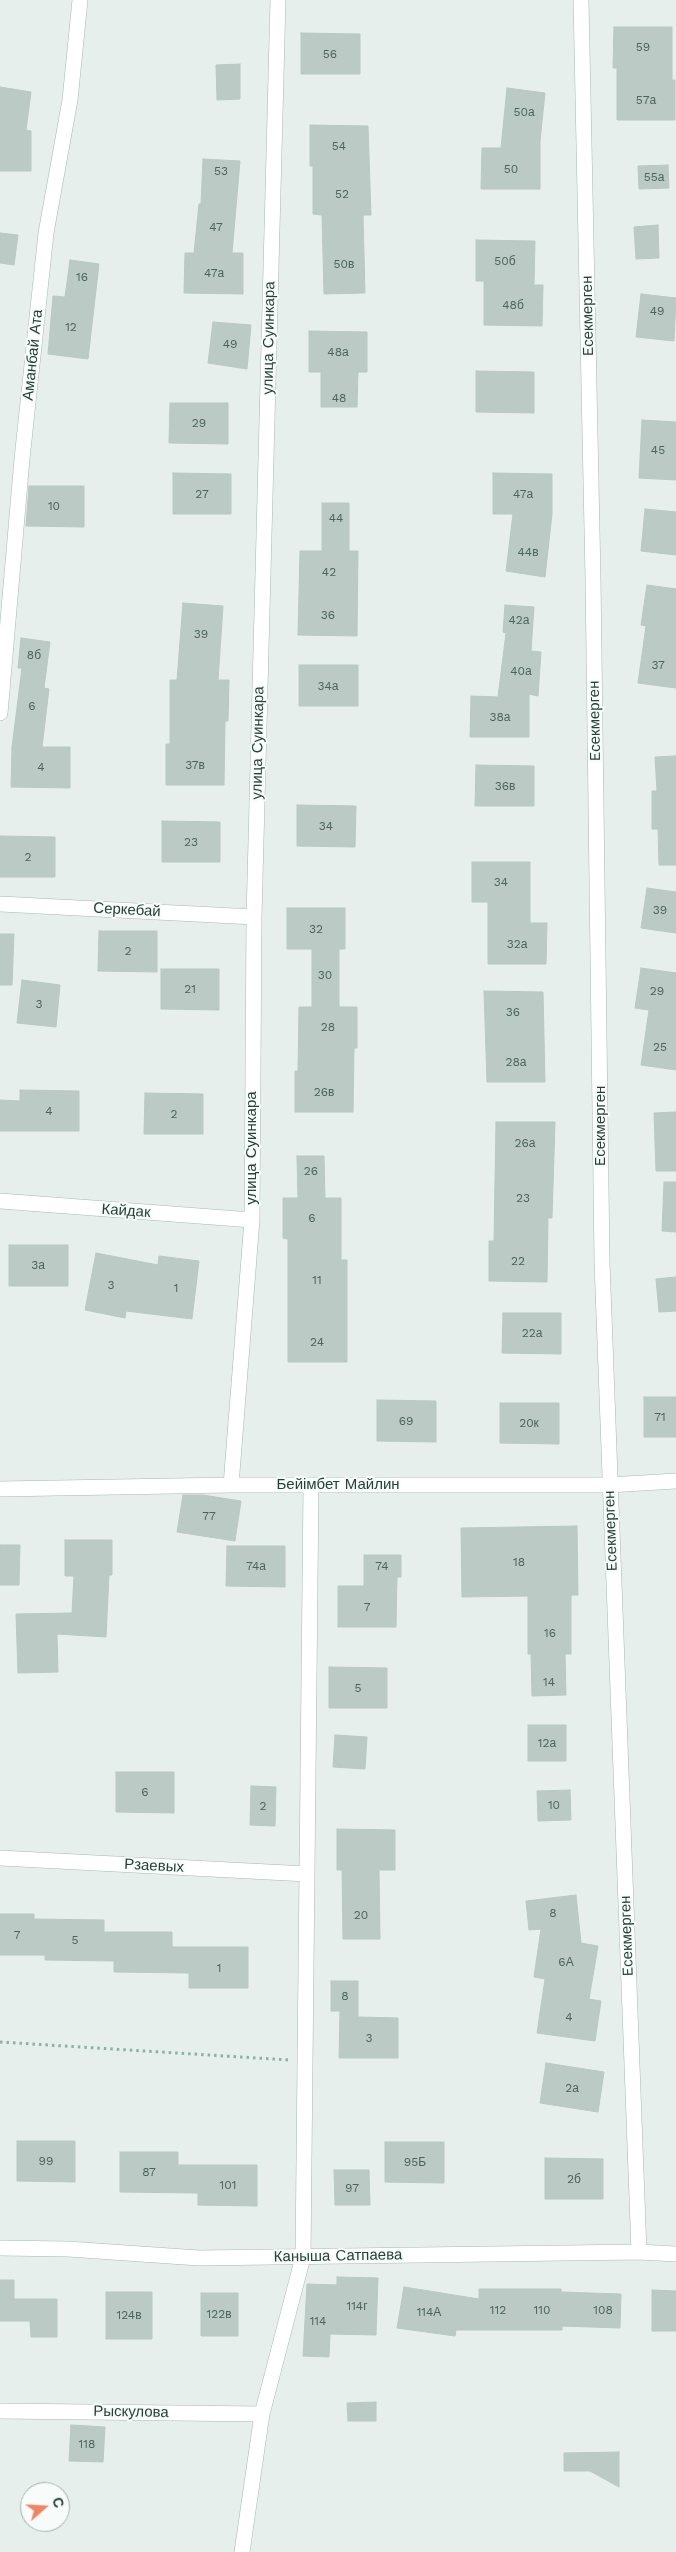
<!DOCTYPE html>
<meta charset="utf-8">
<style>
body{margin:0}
#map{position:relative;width:676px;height:2552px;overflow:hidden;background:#e6efeb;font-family:"Work Sans",sans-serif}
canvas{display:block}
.north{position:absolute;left:20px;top:2482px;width:50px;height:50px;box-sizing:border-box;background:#f7fbf9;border:1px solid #a3b1ad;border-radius:50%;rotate:71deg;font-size:14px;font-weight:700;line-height:20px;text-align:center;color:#24423a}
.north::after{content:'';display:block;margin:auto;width:18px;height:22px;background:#f4845f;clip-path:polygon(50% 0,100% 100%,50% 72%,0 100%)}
</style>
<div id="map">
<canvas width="676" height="2552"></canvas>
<div class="north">С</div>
</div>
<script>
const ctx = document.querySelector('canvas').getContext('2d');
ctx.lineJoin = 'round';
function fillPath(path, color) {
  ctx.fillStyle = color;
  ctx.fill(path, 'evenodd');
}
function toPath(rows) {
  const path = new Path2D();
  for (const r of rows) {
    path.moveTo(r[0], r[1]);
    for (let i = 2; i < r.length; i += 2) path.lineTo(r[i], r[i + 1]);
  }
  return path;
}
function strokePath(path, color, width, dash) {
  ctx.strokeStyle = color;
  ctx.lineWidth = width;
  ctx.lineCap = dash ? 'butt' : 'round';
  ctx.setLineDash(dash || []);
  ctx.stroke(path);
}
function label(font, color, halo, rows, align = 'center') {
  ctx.font = font + ' "Work Sans",sans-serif';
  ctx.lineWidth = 4;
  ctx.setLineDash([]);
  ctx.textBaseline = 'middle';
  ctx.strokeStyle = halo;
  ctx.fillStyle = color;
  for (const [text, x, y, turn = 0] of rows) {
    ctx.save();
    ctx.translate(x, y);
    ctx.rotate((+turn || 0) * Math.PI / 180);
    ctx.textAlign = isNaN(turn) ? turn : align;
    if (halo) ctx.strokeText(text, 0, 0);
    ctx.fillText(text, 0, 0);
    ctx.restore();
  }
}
const building = toPath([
 [614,27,672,27,672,80,675,80,675,120,617,120,617,68,613,68,614,27],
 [301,33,360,34,360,74,301,74,301,33],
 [240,64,240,99,217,100,216,65,240,64],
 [0,87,31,92,26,130,31,131,31,171,0,171,0,87],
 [507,88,545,93,540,141,540,189,481,189,482,148,501,148,507,88],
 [310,125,368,126,371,215,363,215,365,293,324,294,322,215,313,214,313,166,310,166,310,125],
 [203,159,240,161,232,253,243,253,243,294,184,293,185,253,194,253,199,204,201,204,203,159],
 [668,165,669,188,639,189,638,166,668,165],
 [658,225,659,258,636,259,634,227,658,225],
 [0,233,18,235,14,265,0,263,0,233],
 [476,240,535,241,534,285,543,285,542,326,484,325,484,281,476,281,476,240],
 [70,260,99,264,88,359,48,354,53,296,65,297,70,260],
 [641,294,676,298,674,341,636,337,641,294],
 [213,322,251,325,247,369,208,363,213,322],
 [309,331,367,332,367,372,358,372,357,407,321,407,321,372,309,372,309,331],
 [476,371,534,372,534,413,476,412,476,371],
 [170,403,228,403,228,444,169,443,170,403],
 [642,420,676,422,676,480,639,478,642,420],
 [173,473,231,474,231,514,173,514,173,473],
 [493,473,552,474,552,514,545,577,506,571,513,514,493,514,493,473],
 [29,486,84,486,84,527,26,526,29,486],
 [322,503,349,503,349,551,358,551,357,636,298,635,300,551,322,551,322,503],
 [645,509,676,512,676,555,641,551,645,509],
 [647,585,676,589,676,688,638,683,646,626,641,625,647,585],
 [183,603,223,606,218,680,229,680,228,721,225,721,224,785,166,785,166,744,170,744,170,680,177,680,183,603],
 [505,605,534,607,531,651,541,652,538,696,529,694,529,737,470,737,471,696,498,697,506,633,503,632,505,605],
 [21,638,50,642,44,688,49,689,42,747,70,747,70,788,11,787,12,747,22,668,18,668,21,638],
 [299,665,358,665,358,706,299,706,299,665],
 [676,756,676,865,659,865,658,829,652,829,652,791,657,791,655,757,676,756],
 [476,765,534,766,534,806,475,806,476,765],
 [297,805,356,806,355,847,297,846,297,805],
 [162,821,220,822,220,862,162,862,162,821],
 [0,836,55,837,55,877,0,877,0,836],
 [472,862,530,862,530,923,547,923,546,964,488,964,488,902,472,902,472,862],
 [647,888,676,892,676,933,641,928,647,888],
 [287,908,345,908,345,949,339,949,339,1007,357,1007,357,1048,354,1048,353,1112,295,1112,295,1071,298,1071,299,1007,312,1007,312,949,287,949,287,908],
 [99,931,157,931,157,972,98,971,99,931],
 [0,934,14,934,12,985,0,985,0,934],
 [641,968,676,973,676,1070,641,1065,649,1010,635,1008,641,968],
 [161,969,219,969,219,1010,161,1009,161,969],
 [22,980,60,985,56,1027,17,1023,22,980],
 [484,991,543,992,545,1082,487,1082,484,991],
 [20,1090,79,1091,79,1131,0,1131,0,1100,20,1101,20,1090],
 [145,1093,203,1094,203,1134,144,1134,145,1093],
 [676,1112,676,1171,656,1171,654,1113,676,1112],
 [496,1122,555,1122,552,1218,548,1218,547,1282,489,1281,489,1241,494,1241,496,1122],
 [297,1156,324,1156,325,1198,341,1198,341,1260,347,1260,347,1362,288,1362,288,1239,283,1238,283,1198,298,1198,297,1156],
 [664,1182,676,1182,676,1232,662,1231,664,1182],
 [9,1245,68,1245,68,1286,9,1286,9,1245],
 [96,1253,158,1265,159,1256,199,1261,192,1319,126,1311,125,1318,85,1310,96,1253],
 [676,1277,676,1311,659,1312,656,1279,676,1277],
 [503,1313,561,1313,561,1354,502,1353,503,1313],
 [644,1397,676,1397,676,1437,644,1437,644,1397],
 [377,1400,436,1401,436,1442,377,1441,377,1400],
 [500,1403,559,1403,559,1444,500,1443,500,1403],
 [183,1495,203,1495,241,1501,235,1541,177,1532,183,1495],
 [577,1526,578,1595,571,1595,571,1654,565,1654,566,1695,532,1696,531,1654,528,1654,528,1596,462,1597,461,1528,577,1526],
 [65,1540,112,1540,112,1575,109,1575,106,1637,57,1634,58,1672,18,1673,16,1614,72,1613,74,1576,65,1576,65,1540],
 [0,1545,20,1545,19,1585,0,1585,0,1545],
 [227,1546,285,1546,285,1587,226,1586,227,1546],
 [364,1555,401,1555,401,1577,397,1577,396,1627,338,1627,338,1586,364,1586,364,1555],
 [329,1667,387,1668,387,1708,329,1708,329,1667],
 [528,1725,566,1725,566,1761,528,1761,528,1725],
 [335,1735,367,1737,365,1769,333,1767,335,1735],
 [116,1772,174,1772,174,1813,116,1812,116,1772],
 [251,1786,276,1787,275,1826,250,1825,251,1786],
 [570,1790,571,1820,538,1821,537,1791,570,1790],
 [337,1829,395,1830,395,1870,379,1870,380,1939,343,1939,342,1870,337,1870,337,1829],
 [576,1895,581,1943,598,1946,589,1999,601,2001,595,2041,537,2033,545,1979,534,1977,541,1929,529,1930,526,1901,576,1895],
 [0,1914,34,1914,34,1919,104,1920,104,1932,172,1932,172,1947,248,1947,248,1988,189,1988,189,1973,114,1972,114,1961,45,1960,45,1955,0,1955,0,1914],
 [331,1981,358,1981,358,2017,398,2018,398,2058,339,2058,340,2011,331,2011,331,1981],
 [546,2063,604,2072,598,2112,540,2103,546,2063],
 [17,2141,75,2141,75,2182,17,2181,17,2141],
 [385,2142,444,2142,444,2183,385,2182,385,2142],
 [120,2152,178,2152,178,2165,257,2165,257,2206,198,2205,198,2193,120,2192,120,2152],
 [545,2158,603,2159,603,2199,545,2199,545,2158],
 [334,2170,369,2170,370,2205,335,2205,334,2170],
 [337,2277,378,2278,376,2335,330,2334,329,2357,303,2356,307,2284,337,2285,337,2277],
 [0,2280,14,2280,14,2299,57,2299,57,2337,31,2337,30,2321,0,2321,0,2280],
 [404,2287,479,2299,479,2289,561,2289,561,2292,621,2294,620,2328,562,2326,562,2330,456,2330,455,2336,397,2328,404,2287],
 [652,2290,676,2291,676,2331,652,2331,652,2290],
 [106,2292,152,2292,152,2339,106,2339,106,2292],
 [201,2293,238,2293,238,2336,201,2336,201,2293],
 [376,2402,376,2421,348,2421,347,2403,376,2402],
 [71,2425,105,2427,103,2462,69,2461,71,2425],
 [619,2452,619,2487,590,2471,564,2471,564,2453,619,2452]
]);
fillPath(building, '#bbcac4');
strokePath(building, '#b8c9c2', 1);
const minor = toPath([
 [581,0,593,578,602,1262,639,2252],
 [0,713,22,459,46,233,70,100,80,0],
 [0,904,254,917],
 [0,1201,252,1220],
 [231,1485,252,1220,254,917,278,0],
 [0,1489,231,1485,609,1485,676,1481],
 [0,1858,307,1874],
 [0,2248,68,2249,199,2258,639,2252,676,2254],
 [0,2411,262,2414],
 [242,2552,262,2414,303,2257,311,1486]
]);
strokePath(minor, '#a8b8b2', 16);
strokePath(toPath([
 [0,2042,289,2060]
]), '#86b3a5', 3, [2.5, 4]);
strokePath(minor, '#fff', 15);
label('12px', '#4a645c', null, [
 ["59",643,47],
 ["56",330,54],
 ["57а",646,100],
 ["50а",524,112],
 ["54",339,146],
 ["50",511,169],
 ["53",221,171],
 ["55а",654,177],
 ["52",342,194],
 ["47",216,227],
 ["50б",505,261],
 ["50в",344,264],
 ["47а",214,273],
 ["16",82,277],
 ["48б",513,305],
 ["49",657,311],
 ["12",71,327],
 ["49",230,344],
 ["48а",338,352],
 ["48",339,398],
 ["29",199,423],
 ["45",658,450],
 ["27",202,494],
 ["47а",523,494],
 ["10",54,506],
 ["44",336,518],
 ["44в",528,552],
 ["42",329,572],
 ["36",328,615],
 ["42а",519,620],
 ["39",201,634],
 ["8б",34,655],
 ["37",658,665],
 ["40а",521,671],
 ["34а",328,686],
 ["6",32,706],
 ["38а",500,717],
 ["37в",195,765],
 ["4",41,767],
 ["36в",505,786],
 ["34",326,826],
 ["23",191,842],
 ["2",28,857],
 ["34",501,882],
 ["39",660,910],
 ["32",316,929],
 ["32а",517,944],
 ["2",128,951],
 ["30",325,975],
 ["21",190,989],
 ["29",657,991],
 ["3",39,1004],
 ["36",513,1012],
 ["28",328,1027],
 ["25",660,1047],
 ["28а",516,1062],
 ["26в",324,1092],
 ["4",49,1111],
 ["2",174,1114],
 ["26а",525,1143],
 ["26",311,1171],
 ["23",523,1198],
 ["6",312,1218],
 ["22",518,1261],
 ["3а",38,1265],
 ["11",317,1280],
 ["3",111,1285],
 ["1",176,1288],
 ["22а",532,1333],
 ["24",317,1342],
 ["71",660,1417],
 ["69",406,1421],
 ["20к",529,1423],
 ["77",209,1516],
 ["18",519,1562],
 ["74а",256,1566],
 ["74",382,1566],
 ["7",367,1607],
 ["16",550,1633],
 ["14",549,1682],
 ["5",358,1688],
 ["12а",547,1743],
 ["6",145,1792],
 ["10",554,1805],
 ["2",263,1806],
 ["8",553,1913],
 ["20",361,1915],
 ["7",17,1935],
 ["5",75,1940],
 ["6А",566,1962],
 ["1",219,1968],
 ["8",345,1996],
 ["4",569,2017],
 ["3",369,2038],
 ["2а",572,2088],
 ["99",46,2161],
 ["95Б",415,2162],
 ["87",149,2172],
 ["2б",574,2179],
 ["101",228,2185],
 ["97",352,2188],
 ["114г",357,2306],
 ["112",498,2310],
 ["110",542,2310],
 ["108",603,2310],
 ["114А",429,2312],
 ["122в",219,2314],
 ["124в",129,2315],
 ["114",318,2321],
 ["118",87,2444]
]);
label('15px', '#24423a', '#f7fbf9', [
 ["Eсекмерген",588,316,-91],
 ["улица Суинкара",269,338,-89],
 ["Аманбай Ата",33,355,-84],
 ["Eсекмерген",595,721,-91],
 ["улица Суинкара",258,743,-89],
 ["Серкебай",127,910,3],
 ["Eсекмерген",601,1126,-90],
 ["улица Суинкара",252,1148,-90],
 ["Кайдак",126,1211,4],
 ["Бейімбет Майлин",338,1485],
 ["Eсекмерген",611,1531,-92],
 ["Рзаевых",154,1866,3],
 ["Eсекмерген",627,1936,-92],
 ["Каныша Сатпаева",338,2256,-1],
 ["Рыскулова",131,2412,1]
]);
</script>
